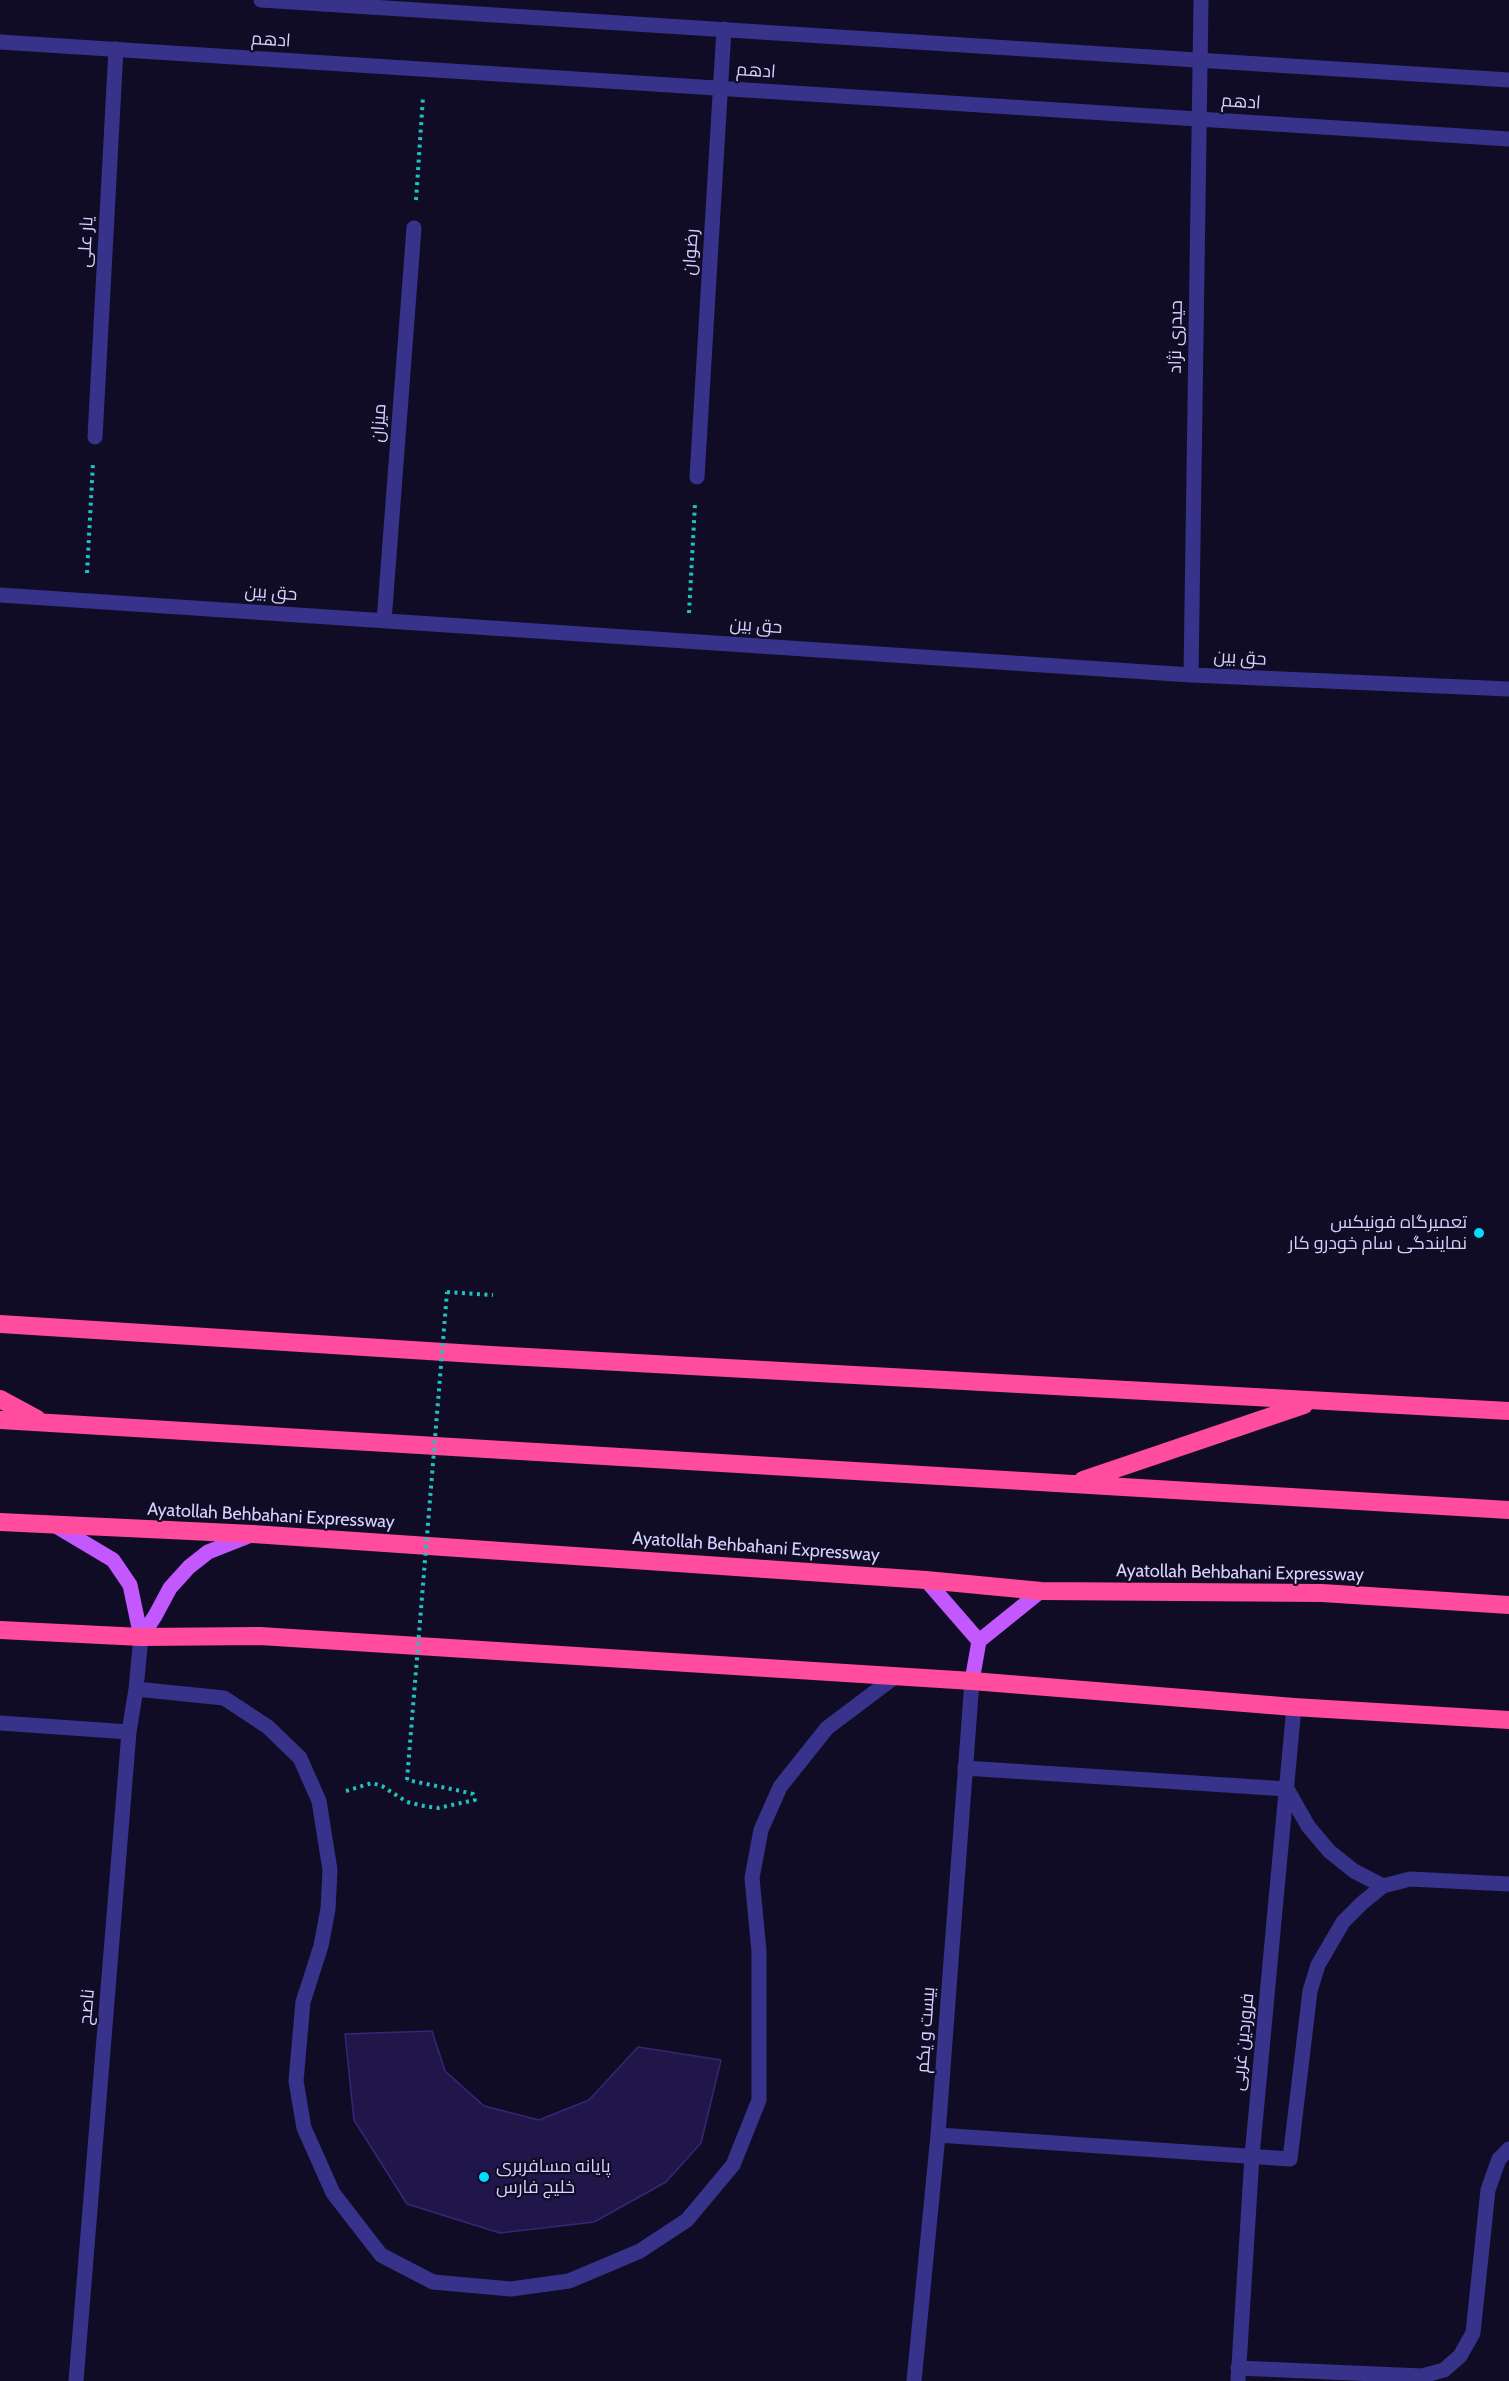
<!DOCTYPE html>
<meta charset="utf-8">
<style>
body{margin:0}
canvas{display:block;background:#110c26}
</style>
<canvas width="1509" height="2381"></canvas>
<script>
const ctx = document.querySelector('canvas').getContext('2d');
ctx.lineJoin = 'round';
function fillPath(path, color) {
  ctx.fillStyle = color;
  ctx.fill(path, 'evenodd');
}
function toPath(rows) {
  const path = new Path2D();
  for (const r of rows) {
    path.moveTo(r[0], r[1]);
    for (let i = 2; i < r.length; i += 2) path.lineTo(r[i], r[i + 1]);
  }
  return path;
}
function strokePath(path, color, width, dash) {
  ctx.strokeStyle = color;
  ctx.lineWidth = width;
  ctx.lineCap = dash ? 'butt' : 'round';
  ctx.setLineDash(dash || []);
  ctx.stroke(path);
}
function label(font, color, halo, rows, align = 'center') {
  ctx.font = font + ' Cabin,Cairo,sans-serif';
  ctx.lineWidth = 4.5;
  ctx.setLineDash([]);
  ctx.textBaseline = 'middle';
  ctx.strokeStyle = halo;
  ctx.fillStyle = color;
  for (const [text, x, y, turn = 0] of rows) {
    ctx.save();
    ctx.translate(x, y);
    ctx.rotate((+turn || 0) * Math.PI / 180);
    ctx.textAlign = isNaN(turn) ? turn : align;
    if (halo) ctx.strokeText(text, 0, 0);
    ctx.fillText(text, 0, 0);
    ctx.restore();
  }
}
const building = toPath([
 [432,2031,445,2071,484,2106,539,2120,589,2100,638,2047,721,2060,701,2143,666,2182,594,2222,500,2233,407,2204,354,2120,345,2034,432,2031]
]);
fillPath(building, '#211649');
strokePath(building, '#372677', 1.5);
strokePath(toPath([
 [416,200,423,97],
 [87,573,93,463],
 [689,613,695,504],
 [447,1292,493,1295],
 [346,1791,372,1783,382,1786,407,1802,424,1806,438,1808,475,1800,473,1794,461,1791,407,1780]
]), '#21c2bc', 4, [3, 4.5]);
strokePath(toPath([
 [261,0,1509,80],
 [0,42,1509,139],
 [95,437,116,49],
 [697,477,724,29],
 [0,595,1191,675,1509,689],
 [384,621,414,228],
 [1191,675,1201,0],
 [136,1689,224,1698,268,1727,300,1758,319,1801,330,1870,328,1909,321,1946,303,2002,296,2081,304,2128,333,2193,381,2255,433,2282,511,2289,569,2281,640,2251,687,2220,733,2165,759,2100,759,1951,752,1878,761,1830,780,1787,827,1728,896,1676],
 [0,1723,129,1732],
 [965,1768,1287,1789,1308,1826,1329,1851,1354,1871,1383,1886],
 [938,2135,1290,2159,1310,1991,1318,1965,1343,1922,1362,1903,1383,1886,1410,1879,1509,1884],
 [1238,2368,1422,2376,1444,2370,1460,2356,1473,2333,1488,2190,1499,2159,1509,2149],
 [76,2381,129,1732,136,1689,141,1637],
 [914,2381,938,2135,972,1681],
 [1238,2381,1252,2156,1294,1707]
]), '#37328a', 15);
strokePath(toPath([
 [56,1526,113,1560,130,1585,141,1637],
 [926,1580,979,1641],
 [141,1637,155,1616,170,1588,189,1567,208,1552,251,1535],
 [972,1681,979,1641,1041,1591]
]), '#c458ff', 15);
strokePath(toPath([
 [0,1324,491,1355,1509,1411],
 [0,1399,37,1419],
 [0,1420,1509,1510],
 [1083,1480,1304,1405],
 [0,1522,253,1534,926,1580,1041,1591,1322,1593,1509,1605],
 [0,1630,141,1637,260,1636,972,1681,1294,1707,1509,1720]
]), '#ff4c9e', 18);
strokePath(toPath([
 [407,1780,447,1292]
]), '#21c2bc', 4, [3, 4.5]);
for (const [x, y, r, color] of [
 [1479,1233,6,"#00ddfc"],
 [484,2177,6,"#00ddfc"]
]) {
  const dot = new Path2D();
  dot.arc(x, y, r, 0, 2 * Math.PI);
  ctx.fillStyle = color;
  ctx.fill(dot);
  strokePath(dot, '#110c26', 2);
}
label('18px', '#d7d1ff', '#110c26', [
 ["ادهم",271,40,4],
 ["ادهم",756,71,4],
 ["ادهم",1241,102,4],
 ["یار علی",86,242,-87],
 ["رضوان",691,252,-86],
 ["حیدری نژاد",1176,337,-89],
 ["میزان",379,423,-86],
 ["حق بین",271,593,4],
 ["حق بین",756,626,4],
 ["حق بین",1240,658,3],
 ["Ayatollah Behbahani Expressway",271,1516,3],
 ["Ayatollah Behbahani Expressway",756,1547,4],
 ["Ayatollah Behbahani Expressway",1240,1573,1],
 ["ناصح",87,2007,-85],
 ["بیست و یکم",926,2030,-86],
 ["فروردین غربی",1243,2042,-84]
]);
label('18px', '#d7d1ff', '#110c26', [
 ["تعمیرگاه فونیکس",1467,1223],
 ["نمایندگی سام خودرو کار",1467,1244],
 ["پایانه مسافربری",496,2167,"left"],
 ["خلیج فارس",496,2188,"left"]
], 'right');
</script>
